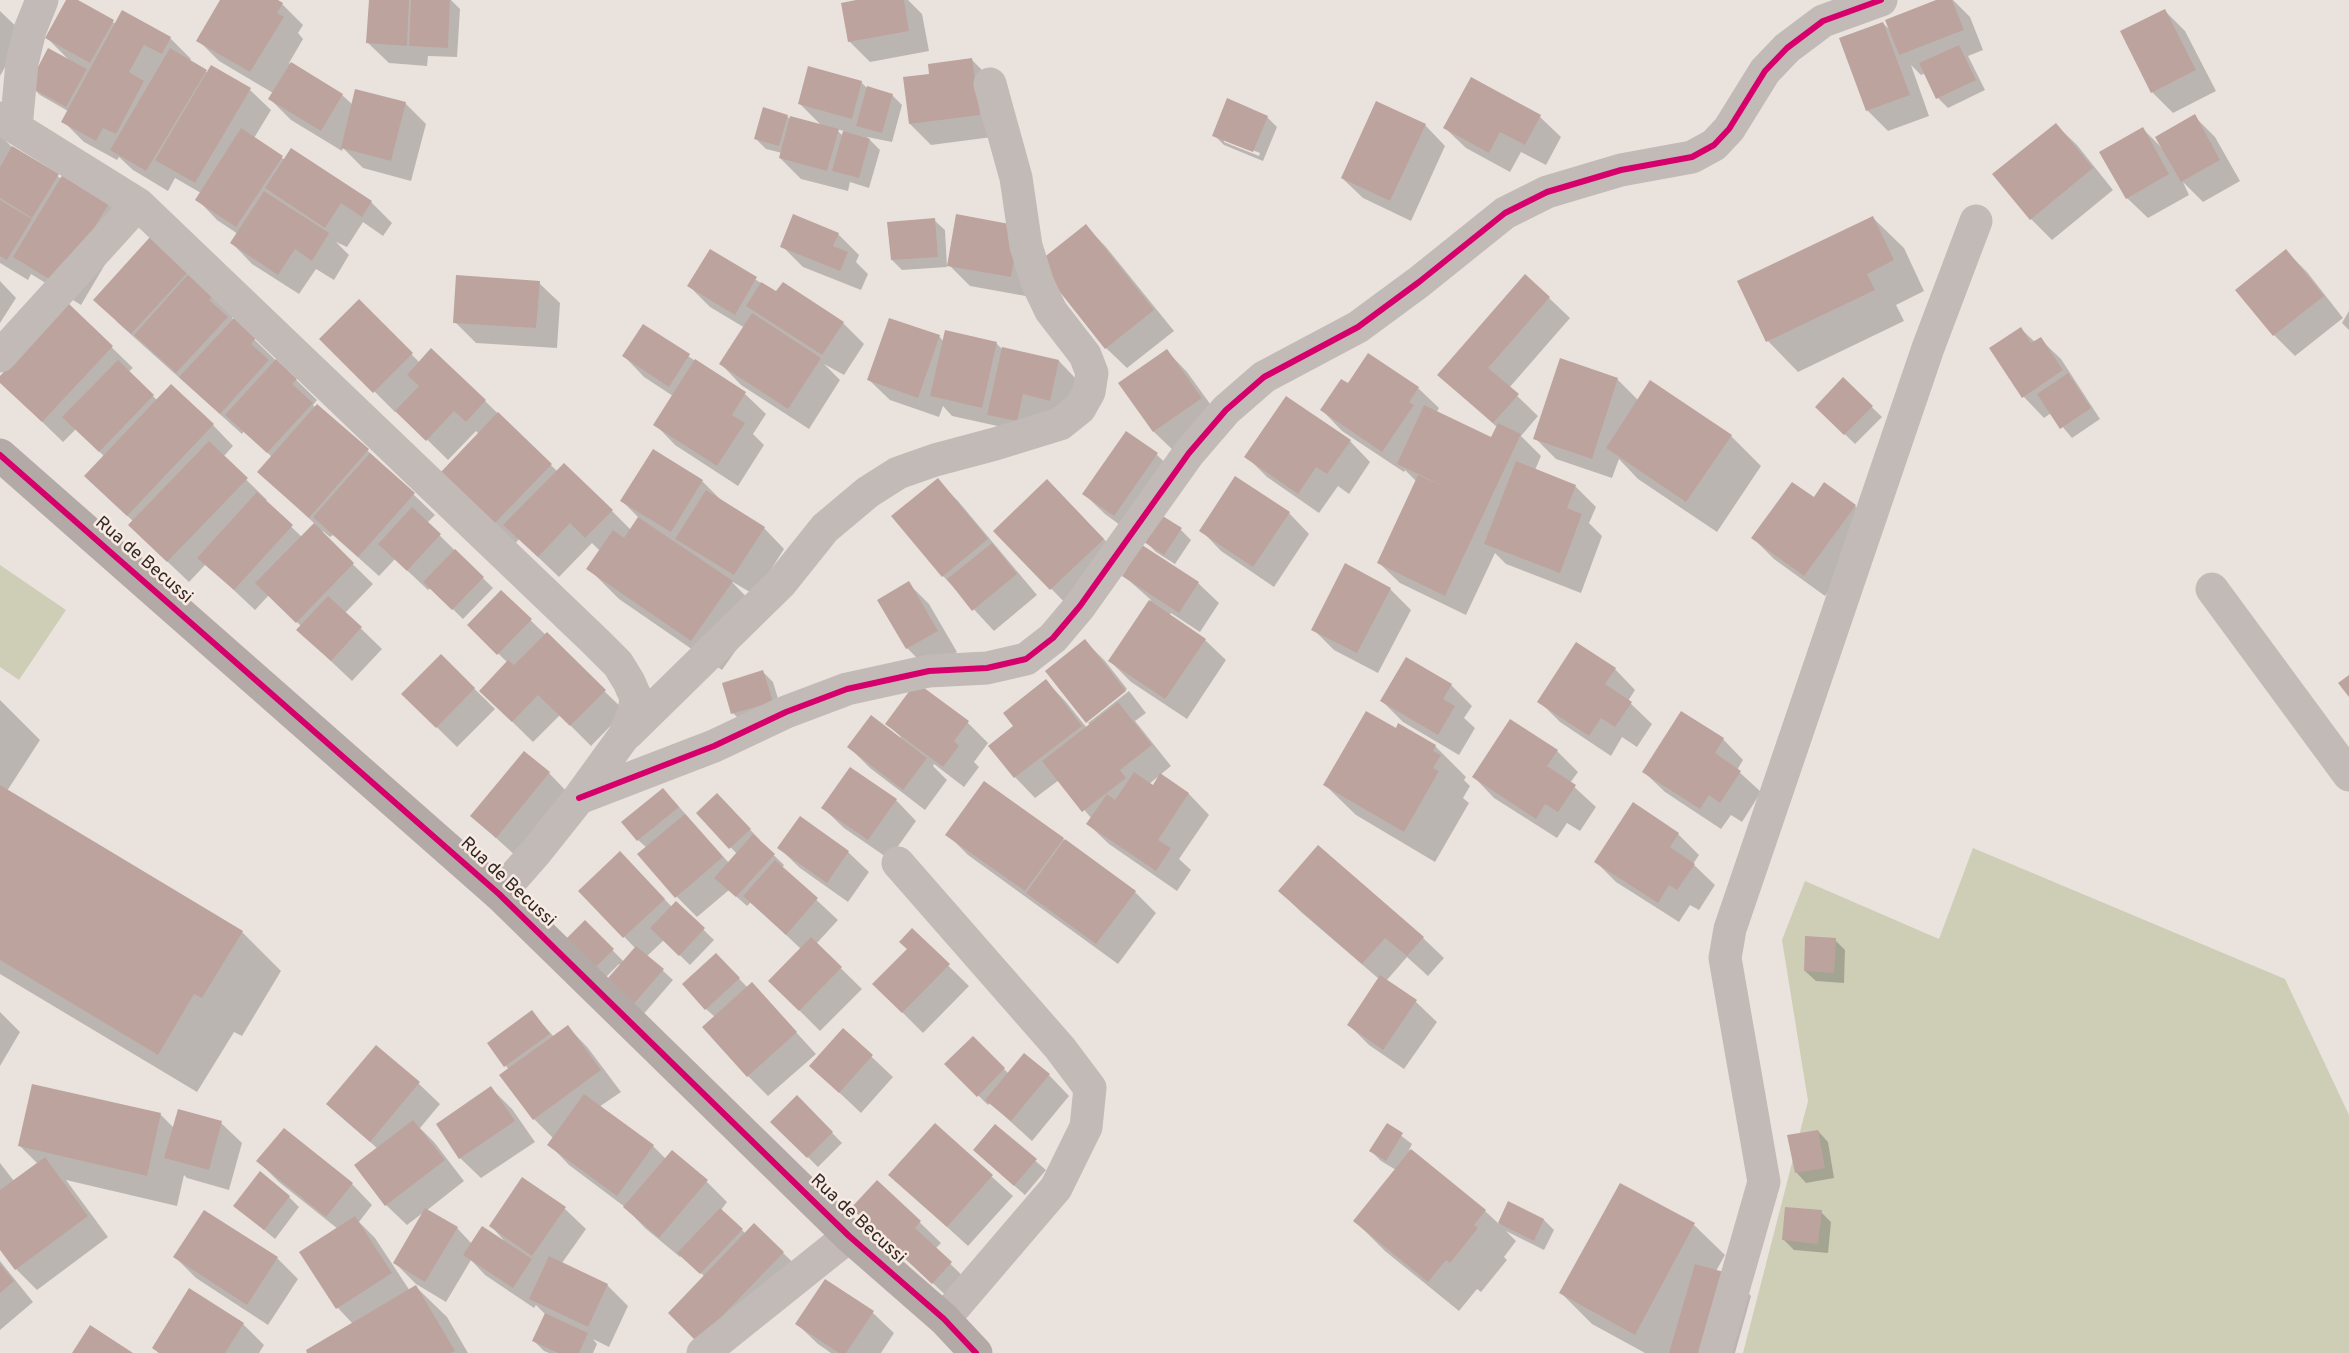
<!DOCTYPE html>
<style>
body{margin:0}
canvas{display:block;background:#eae2dd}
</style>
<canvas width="2349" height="1353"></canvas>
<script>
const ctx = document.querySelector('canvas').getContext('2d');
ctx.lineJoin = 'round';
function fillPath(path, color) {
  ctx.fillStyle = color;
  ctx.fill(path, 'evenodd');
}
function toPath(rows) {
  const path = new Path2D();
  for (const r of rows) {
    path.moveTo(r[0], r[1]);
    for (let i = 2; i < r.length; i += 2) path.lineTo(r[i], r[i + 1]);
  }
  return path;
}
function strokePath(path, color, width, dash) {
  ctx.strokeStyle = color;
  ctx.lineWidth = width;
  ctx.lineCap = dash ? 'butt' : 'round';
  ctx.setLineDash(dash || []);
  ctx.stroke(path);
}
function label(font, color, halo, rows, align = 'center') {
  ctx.font = font + ' Overpass,sans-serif';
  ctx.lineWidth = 5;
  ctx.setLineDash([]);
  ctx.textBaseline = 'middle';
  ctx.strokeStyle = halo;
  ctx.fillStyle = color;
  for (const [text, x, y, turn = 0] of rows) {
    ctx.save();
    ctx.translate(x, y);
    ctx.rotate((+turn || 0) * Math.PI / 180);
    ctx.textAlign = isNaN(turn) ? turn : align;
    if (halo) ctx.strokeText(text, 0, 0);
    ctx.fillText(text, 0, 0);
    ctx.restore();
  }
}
fillPath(toPath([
 [0,565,66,610,19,680,0,667],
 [1973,848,2285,979,2349,1115,2349,1353,1743,1353,1808,1101,1782,940,1805,881,1939,939]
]), '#ceceb7');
fillPath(toPath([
 [68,0,75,0,116,24,123,12,170,38,191,59,190,61,208,73,212,67,250,90,271,110,254,138,285,160,292,150,371,202,392,223,383,236,363,222,347,247,336,242,349,255,334,280,316,269,299,294,252,264,232,243,238,234,217,220,197,199,201,193,175,178,168,191,133,170,119,157,117,160,84,142,63,121,68,111,40,95,30,85,69,60,47,38],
 [222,0,275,0,282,4,303,25,298,33,303,39,289,63,342,95,353,105,405,103,426,124,411,181,363,168,343,148,342,151,291,120,270,99,273,93,219,61,198,40],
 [369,0,451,0,460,9,457,57,428,56,427,66,389,63,368,43,370,2],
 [864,0,908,0,922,14,929,51,870,62,849,41],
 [1941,0,1953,0,1970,17,1983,50,1968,56,1985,90,1948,108,1938,98,1926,73,1921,75,1911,65,1929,116,1888,131,1867,110,1883,23,1892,32],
 [0,11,24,34,0,76],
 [2165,11,2185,31,2216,91,2173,113,2152,92],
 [972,60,992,80,1000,136,931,145,910,124,931,76],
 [1472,79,1540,117,1561,137,1546,165,1521,152,1510,172,1466,148,1445,128],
 [861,82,867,88,892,95,902,105,892,142,867,137,880,150,869,188,850,182,848,191,801,179,780,158,782,153,766,149,756,139,787,116,791,120,823,127,800,104],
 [836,129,844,131,843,136],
 [2194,116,2215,137,2240,181,2203,202,2183,182,2189,195,2148,218,2127,198,2143,129,2162,148],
 [1267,117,1277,127,1263,161,1224,145,1214,135],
 [1224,139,1260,153,1259,156,1224,142],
 [1425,125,1445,146,1411,221,1363,198,1342,178],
 [2056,125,2077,145,2113,190,2052,240,2031,219,1994,174],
 [0,135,14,149,62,179,109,203,129,224,81,305,31,274,28,280,0,263],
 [1873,218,1904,248,1924,291,1896,305,1904,321,1798,372,1768,341,1739,282],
 [934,220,945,230,947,267,902,270,892,260],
 [1086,226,1106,247,1174,331,1127,368,1106,348],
 [1019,227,1031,297,970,286,949,265],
 [838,234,859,255,856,262,868,274,861,290,803,267,782,246],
 [151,239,237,313,232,318,317,400,313,405,316,408,318,406,368,451,435,515,427,523,493,588,463,619,431,588,428,590,395,559,379,576,333,535,330,537,323,531,321,533,373,584,345,613,382,649,352,681,298,630,301,626,269,595,255,610,206,564,189,582,151,546,134,522,107,497,105,457,76,429,63,442,0,381,0,378,68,305,133,368,128,372,158,401,171,386,213,425,233,446,223,457,267,500,265,502,302,537,315,524,259,472,272,457,244,431,242,434,116,321],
 [710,251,777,293,783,284,843,323,864,344,844,375,824,364,840,380,809,429,741,385,721,364,745,328,710,307,689,286],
 [2286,251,2307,272,2343,318,2295,356,2274,335,2237,290],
 [0,281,16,298,0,323],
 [539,283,560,303,557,348,476,343,455,322],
 [1549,298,1570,318,1509,388,1538,416,1521,436,1541,456,1535,470,1575,486,1596,507,1589,523,1602,536,1581,593,1506,564,1495,553,1466,615,1400,583,1379,563,1417,482,1405,470,1404,472,1342,431,1322,410,1348,386,1418,388,1439,408,1436,413,1492,439,1498,428,1439,375],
 [359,301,420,363,485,401,557,471,612,511,631,530,639,518,622,501,702,481,723,502,764,528,784,549,755,595,731,581,762,613,722,670,619,599,588,568,600,551,592,543,559,577,519,539,515,544,463,493,479,434,476,431,448,460,397,410,395,412,322,339],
 [2349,311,2349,330,2342,323],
 [643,326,745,394,766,414,753,434,764,445,738,486,675,445,655,424,673,396,644,377,624,356],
 [2021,329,2035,342,2040,339,2061,359,2100,419,2072,438,2051,413,2044,418,2024,397,1991,348],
 [946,331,997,344,1003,350,1059,361,1079,382,1037,441,1002,427,952,416,943,406,939,417,890,400,869,380,939,336,944,342],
 [1167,351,1187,372,1221,419,1175,452,1154,432,1120,384],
 [1617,379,1639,401,1731,436,1761,466,1717,532,1638,479,1619,459,1612,478,1556,459,1535,438],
 [1843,379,1882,417,1855,444,1817,407],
 [1127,433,1157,455,1178,475,1135,536,1105,514,1084,494],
 [1350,441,1370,462,1349,494,1338,486,1319,513,1267,477,1246,456],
 [937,480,958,501,1037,595,994,631,943,576],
 [1814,499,1855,506,1876,526,1825,596,1774,559,1753,538],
 [1068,502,1124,560,1072,610,995,531],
 [1289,513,1309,534,1274,587,1221,551,1201,530],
 [1181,530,1191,540,1175,564,1156,552,1146,542],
 [1124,576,1198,583,1219,603,1200,632,1171,613,1169,616,1205,640,1226,660,1187,719,1131,682,1110,661,1151,600],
 [908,583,929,604,957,652,928,669,907,648],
 [1390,589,1411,610,1378,673,1334,650,1313,629],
 [501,592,625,711,591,746,560,715,533,742,481,691,508,663,469,625],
 [1085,641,1105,661,1127,689,1087,720,1087,722,1047,671],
 [441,656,495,709,457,747,403,694],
 [1615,669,1635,690,1628,701,1652,724,1637,747,1622,737,1611,756,1560,722,1539,701],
 [763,672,773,682,782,712,743,723,733,713],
 [1046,681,1066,702,1087,728,1090,725,1088,723,1129,691,1146,713,1135,721,1171,766,1149,784,1153,787,1161,775,1189,794,1209,815,1179,859,1191,870,1177,891,1109,844,1088,824,1092,819,1059,780,1035,798,1015,777,1016,727],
 [916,684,968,723,988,743,974,762,979,767,964,787,934,764,933,766,947,780,925,810,870,768,849,747,899,739,901,737,887,724],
 [1451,685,1472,706,1464,718,1475,728,1459,755,1403,722,1382,701],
 [0,700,40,740,7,791,242,932,281,971,242,1036,234,1032,197,1092,0,974],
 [1511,721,1557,751,1578,772,1570,783,1596,807,1580,831,1567,823,1557,838,1494,798,1474,777],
 [1396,730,1435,746,1466,777,1464,780,1470,786,1463,798,1469,803,1435,862,1356,815,1325,785],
 [1723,739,1743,760,1737,770,1761,792,1742,822,1731,815,1721,829,1665,792,1644,772],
 [549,773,569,794,517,857,472,816],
 [717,795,760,840,759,841,784,865,782,868,838,920,816,944,862,989,820,1031,770,981,801,949,751,902,747,906,729,890,697,917,676,896,647,848,638,840,673,800,729,863,737,854,698,813],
 [896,800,916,821,889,859,844,828,823,808],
 [1633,805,1678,834,1699,855,1693,864,1715,885,1699,910,1690,905,1679,922,1616,882,1596,862],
 [947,834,1063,839,1135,892,1156,913,1118,964,968,855],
 [1318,847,1423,938,1444,958,1428,976,1407,957,1386,981,1416,1002,1437,1022,1404,1069,1369,1045,1348,1024,1379,979,1301,912,1280,891],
 [779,848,848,852,869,872,848,902,800,868],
 [640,874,672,907,676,903,714,940,690,965,664,940,647,956,673,980,641,1017,614,995,621,966,619,964,599,984,585,922,624,962,636,949,580,891],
 [912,930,969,986,923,1033,874,984,909,949],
 [1835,940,1845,950,1844,983,1816,981,1805,971],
 [716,955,748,988,752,984,816,1054,768,1096,748,1076,715,1017,706,1009],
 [0,1012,20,1032,0,1066],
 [532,1012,554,1037,568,1027,588,1048,621,1092,599,1107,653,1146,666,1159,707,1182,727,1202,721,1210,746,1234,783,1253,804,1273,727,1353,705,1277,682,1255,680,1257,645,1228,625,1207,569,1165,549,1144,553,1138,534,1119,509,1070,489,1043],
 [843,1030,893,1077,861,1113,811,1066],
 [973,1038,1009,1074,1049,1075,1069,1096,1032,1141,990,1103,988,1105,946,1064],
 [376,1047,419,1084,440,1104,420,1128,434,1142,464,1181,426,1211,457,1228,472,1244,508,1245,491,1226,523,1179,565,1209,586,1229,562,1263,607,1285,628,1306,609,1347,593,1339,597,1344,593,1353,549,1353,544,1351,534,1341,546,1315,536,1305,534,1308,485,1275,471,1260,446,1302,416,1284,395,1263,424,1212,407,1225,386,1205,378,1149,328,1104],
 [491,1088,512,1109,535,1142,481,1178,460,1158],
 [797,1097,842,1143,818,1167,772,1122],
 [160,1114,174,1128,221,1123,242,1143,229,1190,187,1178,184,1175,177,1206,66,1180,108,1237,37,1290,16,1269,0,1248,0,1163,14,1181,38,1164,20,1146],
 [935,1125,1013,1196,968,1246,890,1175],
 [1387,1125,1412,1144,1409,1150,1485,1211,1499,1224,1509,1203,1544,1220,1554,1230,1544,1250,1506,1231,1516,1241,1504,1257,1507,1260,1481,1292,1477,1289,1459,1311,1385,1251,1355,1221,1396,1170,1381,1161,1371,1151],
 [995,1126,1046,1170,1025,1195,985,1160],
 [1818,1131,1828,1142,1834,1178,1806,1183,1796,1172],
 [258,1161,352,1184,372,1205,359,1222,375,1238,410,1291,416,1287,447,1317,468,1353,309,1353,353,1324,338,1308,301,1252,338,1229,279,1182],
 [878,1182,941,1243,935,1249,971,1284,954,1303,874,1228],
 [289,1197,299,1207,275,1239,235,1206],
 [205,1212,277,1258,298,1279,268,1325,196,1278,175,1257],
 [1821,1212,1831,1222,1828,1253,1794,1250,1784,1240],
 [1694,1225,1725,1255,1716,1271,1730,1275,1751,1296,1735,1353,1645,1353,1592,1324,1561,1293],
 [0,1261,33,1302,0,1330],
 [826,1281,873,1313,894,1333,881,1353,831,1353,818,1344,797,1324],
 [190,1290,243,1324,264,1345,259,1353,159,1353,154,1348]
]), '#0003');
fillPath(toPath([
 [66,0,78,0,114,20,90,63,45,38],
 [220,0,278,0,283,3,277,13,284,17,250,72,196,41],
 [369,0,409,0,407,46,366,43],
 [411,0,450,0,448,48,409,46],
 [856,0,904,0,909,31,848,42,841,3],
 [1936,0,1952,0,1964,30,1899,55,1885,20],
 [2165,9,2196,70,2151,93,2120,31],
 [122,10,171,37,162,54,144,45,129,72,144,81,116,134,103,128,96,141,61,122],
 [1883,22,1910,95,1866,111,1839,38],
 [1959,45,1976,80,1936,99,1919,63],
 [48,48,87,69,66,107,28,86],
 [170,48,207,70,146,171,110,150],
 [972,58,980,115,909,124,903,77,929,74,928,64],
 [291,62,343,94,321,131,268,99],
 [211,65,251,88,195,183,155,160],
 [808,66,862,81,852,119,798,104],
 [1471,77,1541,115,1525,145,1500,132,1489,153,1443,128],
 [867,86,893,94,882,133,856,126],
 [355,89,406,102,391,161,341,148],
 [1227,98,1268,116,1253,152,1212,136],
 [1376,101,1426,124,1390,201,1341,178],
 [763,107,788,115,779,146,754,139],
 [2195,114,2220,160,2181,182,2155,137],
 [790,116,839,129,827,171,779,158],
 [2056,123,2093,168,2030,220,1992,174],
 [2143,127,2169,174,2126,199,2099,152],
 [241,128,283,156,236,227,195,200],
 [843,131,870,139,859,178,832,171],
 [12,146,59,174,32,218,0,198,0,167],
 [291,148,372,201,362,217,341,203,325,228,265,188],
 [63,174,110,202,59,285,13,257],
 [264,191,329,233,312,261,295,249,278,275,230,243],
 [0,200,32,219,7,260,0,256],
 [793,214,839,233,833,246,848,252,840,271,780,247],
 [956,214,1020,226,1011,277,947,266],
 [1873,216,1894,260,1867,274,1875,290,1766,342,1737,281],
 [935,218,938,257,891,260,887,222],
 [1086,224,1154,310,1105,349,1037,263],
 [151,236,189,271,131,334,93,300],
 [710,249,757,277,735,315,687,286],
 [2286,249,2324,296,2273,336,2235,290],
 [193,269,217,291,209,300,228,317,176,373,134,335],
 [1525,274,1550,297,1488,368,1519,394,1493,423,1437,375],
 [456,275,540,281,536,328,453,323],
 [761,282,776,291,783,282,844,322,822,355,746,306],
 [359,299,413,353,373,393,319,339],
 [68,303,113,346,42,422,0,383,0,376],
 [752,313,821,358,788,409,719,364],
 [234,318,256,338,251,344,269,360,220,414,179,377],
 [889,318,940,335,918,398,867,380],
 [643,324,690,354,669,387,622,356],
 [2021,327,2031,343,2041,337,2063,370,2022,398,1989,348],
 [945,330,997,342,982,408,930,396],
 [1002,347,1059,360,1050,401,1023,394,1017,421,987,415],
 [431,348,486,400,466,422,454,411,426,441,395,411,419,386,407,375],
 [1167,349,1202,398,1153,432,1118,383],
 [1368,353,1419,387,1409,402,1414,405,1382,452,1320,410,1341,379,1348,383],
 [1560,358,1618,378,1592,459,1533,439],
 [276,359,297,379,292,384,313,403,267,453,225,415],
 [695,359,746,392,732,415,745,423,717,466,653,425],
 [118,360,154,395,99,452,62,417],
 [2068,373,2091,408,2060,429,2037,394],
 [1843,377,1873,406,1844,435,1815,407],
 [1650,380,1732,435,1686,502,1606,448],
 [171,384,214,424,127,516,84,476],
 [1286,396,1351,440,1327,474,1316,467,1298,494,1244,457],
 [317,404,369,449,309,518,257,472],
 [1424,405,1491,437,1498,423,1521,434,1445,596,1377,563,1418,475,1445,487,1397,464],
 [498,412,552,464,494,524,440,473],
 [1126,431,1158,453,1114,516,1082,494],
 [209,441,248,478,167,562,128,525],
 [653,449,703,480,671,532,620,501],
 [370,453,415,493,358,557,313,517],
 [1516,461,1576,485,1567,508,1582,514,1560,573,1484,544],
 [564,463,613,510,585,538,570,523,538,557,503,525],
 [1235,476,1290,512,1253,567,1199,531],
 [938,478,988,539,942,577,891,516],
 [1047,479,1104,539,1050,590,993,531],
 [1792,482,1814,497,1824,482,1856,505,1804,576,1751,538],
 [706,490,765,527,734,575,675,539],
 [257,492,293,525,234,590,197,558],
 [412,507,441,534,407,571,378,544],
 [1161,515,1182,528,1164,555,1144,542],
 [638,517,733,581,691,641,586,569,613,530,624,538],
 [314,523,354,563,296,623,255,583],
 [992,543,1017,574,972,611,947,579],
 [1142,545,1199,582,1179,613,1122,576],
 [455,549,484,577,452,610,423,582],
 [1345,563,1391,588,1357,653,1311,630],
 [909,581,938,631,906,649,877,600],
 [501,590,532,619,497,655,467,625],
 [328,596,362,627,331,661,296,630],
 [1149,600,1206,639,1165,699,1108,661],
 [547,632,606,690,570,726,538,695,512,722,479,691,508,660,514,665],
 [1085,639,1126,691,1086,723,1045,671],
 [1576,642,1616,668,1605,684,1632,702,1615,727,1601,718,1589,736,1537,702],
 [441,654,475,688,436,728,401,694],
 [1406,657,1452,684,1443,699,1455,706,1438,735,1380,701],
 [763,670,773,702,731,714,722,683],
 [2349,675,2349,697,2338,683],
 [1046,679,1082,726,1014,778,988,746,1013,726,1003,713],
 [916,682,969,721,954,741,959,746,943,767,885,724],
 [1118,702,1152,745,1120,770,1126,778,1082,812,1042,761],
 [1366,711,1396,728,1398,723,1436,745,1433,751,1441,755,1433,768,1439,771,1404,832,1323,785],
 [1681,711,1724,738,1715,753,1741,771,1720,803,1709,795,1700,809,1642,772],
 [871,715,927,758,903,790,847,747],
 [1510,719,1558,750,1547,766,1576,785,1558,812,1545,804,1536,819,1472,777],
 [524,751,550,772,496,838,470,816],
 [850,767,897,799,868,840,821,808],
 [1134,772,1153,785,1160,773,1189,793,1158,840,1171,848,1156,871,1086,824,1107,794,1115,800],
 [984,781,1064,838,1025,891,945,835],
 [0,785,243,931,202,998,194,994,158,1055,0,960],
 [663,788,679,807,637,841,621,822],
 [717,793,751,829,729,849,696,813],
 [1633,802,1679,833,1670,847,1695,864,1677,890,1669,885,1658,903,1594,862],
 [685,814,723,857,675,898,637,854],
 [800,816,849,851,827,883,777,848],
 [753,834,775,854,736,897,714,878],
 [1065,839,1136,891,1096,944,1026,893],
 [1318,845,1424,937,1407,956,1385,938,1362,964,1278,891],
 [620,851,665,899,623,938,578,891],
 [775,860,818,898,786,935,743,896],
 [676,901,705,928,679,956,650,928],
 [585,920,614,949,588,975,559,946],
 [912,928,950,964,902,1013,872,984,907,949,899,942],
 [1805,936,1836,938,1834,973,1804,971],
 [811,937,842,967,799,1011,768,981],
 [636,946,664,969,630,1008,602,985],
 [716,953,740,978,705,1010,682,984],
 [1380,975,1417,1000,1383,1050,1347,1025],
 [752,982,797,1032,747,1077,702,1027],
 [532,1010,550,1034,504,1067,487,1043],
 [568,1025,601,1070,533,1120,499,1075],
 [843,1028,873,1055,839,1093,809,1066],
 [973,1036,1005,1068,977,1097,944,1064],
 [376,1045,420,1082,370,1142,326,1104],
 [1024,1053,1050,1074,1011,1121,985,1100],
 [32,1084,161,1113,147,1176,18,1146],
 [491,1086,515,1121,459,1159,436,1124],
 [584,1094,654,1145,617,1196,547,1145],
 [797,1095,833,1132,807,1158,770,1122],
 [178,1109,222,1121,209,1170,164,1158],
 [413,1120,445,1160,385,1206,354,1165],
 [935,1123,993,1175,947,1227,888,1175],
 [1387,1123,1403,1133,1386,1161,1369,1151],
 [995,1124,1037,1159,1014,1186,973,1150],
 [284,1128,353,1183,326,1217,256,1161],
 [1818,1130,1825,1168,1795,1173,1787,1135],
 [1411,1149,1486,1210,1474,1225,1478,1228,1450,1263,1446,1260,1428,1282,1353,1221],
 [672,1150,708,1180,659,1238,623,1207],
 [45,1157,88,1216,15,1270,0,1250,0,1190],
 [260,1171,290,1196,264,1230,233,1206],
 [522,1177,566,1207,532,1256,489,1226],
 [877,1180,921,1221,915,1228,952,1262,932,1284,851,1208],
 [1620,1183,1695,1223,1635,1335,1559,1293],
 [1508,1201,1544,1219,1534,1241,1498,1223],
 [1785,1207,1822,1210,1818,1244,1782,1240],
 [425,1208,458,1227,425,1282,393,1263],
 [720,1208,743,1229,700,1274,677,1253],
 [204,1210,278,1257,247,1305,173,1257],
 [355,1216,392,1273,336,1309,299,1252],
 [754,1223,784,1252,697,1342,668,1313],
 [482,1226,532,1259,513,1288,463,1255],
 [549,1256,608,1284,588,1327,529,1299],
 [0,1264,14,1281,0,1293],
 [1695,1264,1731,1274,1709,1353,1669,1353],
 [825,1279,874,1311,846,1353,839,1353,795,1324],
 [416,1285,455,1351,451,1353,307,1353,306,1350],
 [189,1288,244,1323,225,1353,159,1353,152,1348],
 [545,1313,588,1333,579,1353,558,1353,532,1341],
 [90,1325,133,1353,72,1353]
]), '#bda39e');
strokePath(toPath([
 [0,118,138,204,0,356],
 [16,128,22,63,30,30,42,0],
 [138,204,596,642,618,664,629,682,636,698,634,712,624,736,579,798,536,852,499,894],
 [2212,589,2349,775],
 [628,733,781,583,825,528,868,492,898,473,935,460,995,444,1060,424,1080,408,1089,392,1092,373,1085,355,1051,311,1038,284,1026,246,1016,178,990,84],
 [579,798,714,746,786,712,847,689,929,671,987,668,1026,659,1053,638,1080,606,1189,453,1226,410,1264,377,1358,327,1419,282,1505,213,1547,192,1621,170,1692,157,1714,145,1729,129,1765,71,1787,48,1823,21,1881,0],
 [898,863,1060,1048,1090,1088,1086,1127,1056,1188,944,1319],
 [703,1353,849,1236],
 [1715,1353,1764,1182,1725,958,1730,929,1928,348,1976,221]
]), '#c2bab6', 33);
strokePath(toPath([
 [0,455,499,894,849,1236,944,1319,976,1353]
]), '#b3aaa7', 33);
strokePath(toPath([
 [0,455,499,894,849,1236,944,1319,976,1353],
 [579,798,714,746,786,712,847,689,929,671,987,668,1026,659,1053,638,1080,606,1189,453,1226,410,1264,377,1358,327,1419,282,1505,213,1547,192,1621,170,1692,157,1714,145,1729,129,1765,71,1787,48,1823,21,1881,0]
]), '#d6006c', 6);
label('18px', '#332825', '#f8ebe3', [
 ["Rua de Becussi",143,561,41],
 ["Rua de Becussi",507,883,43],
 ["Rua de Becussi",857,1220,43]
]);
</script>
